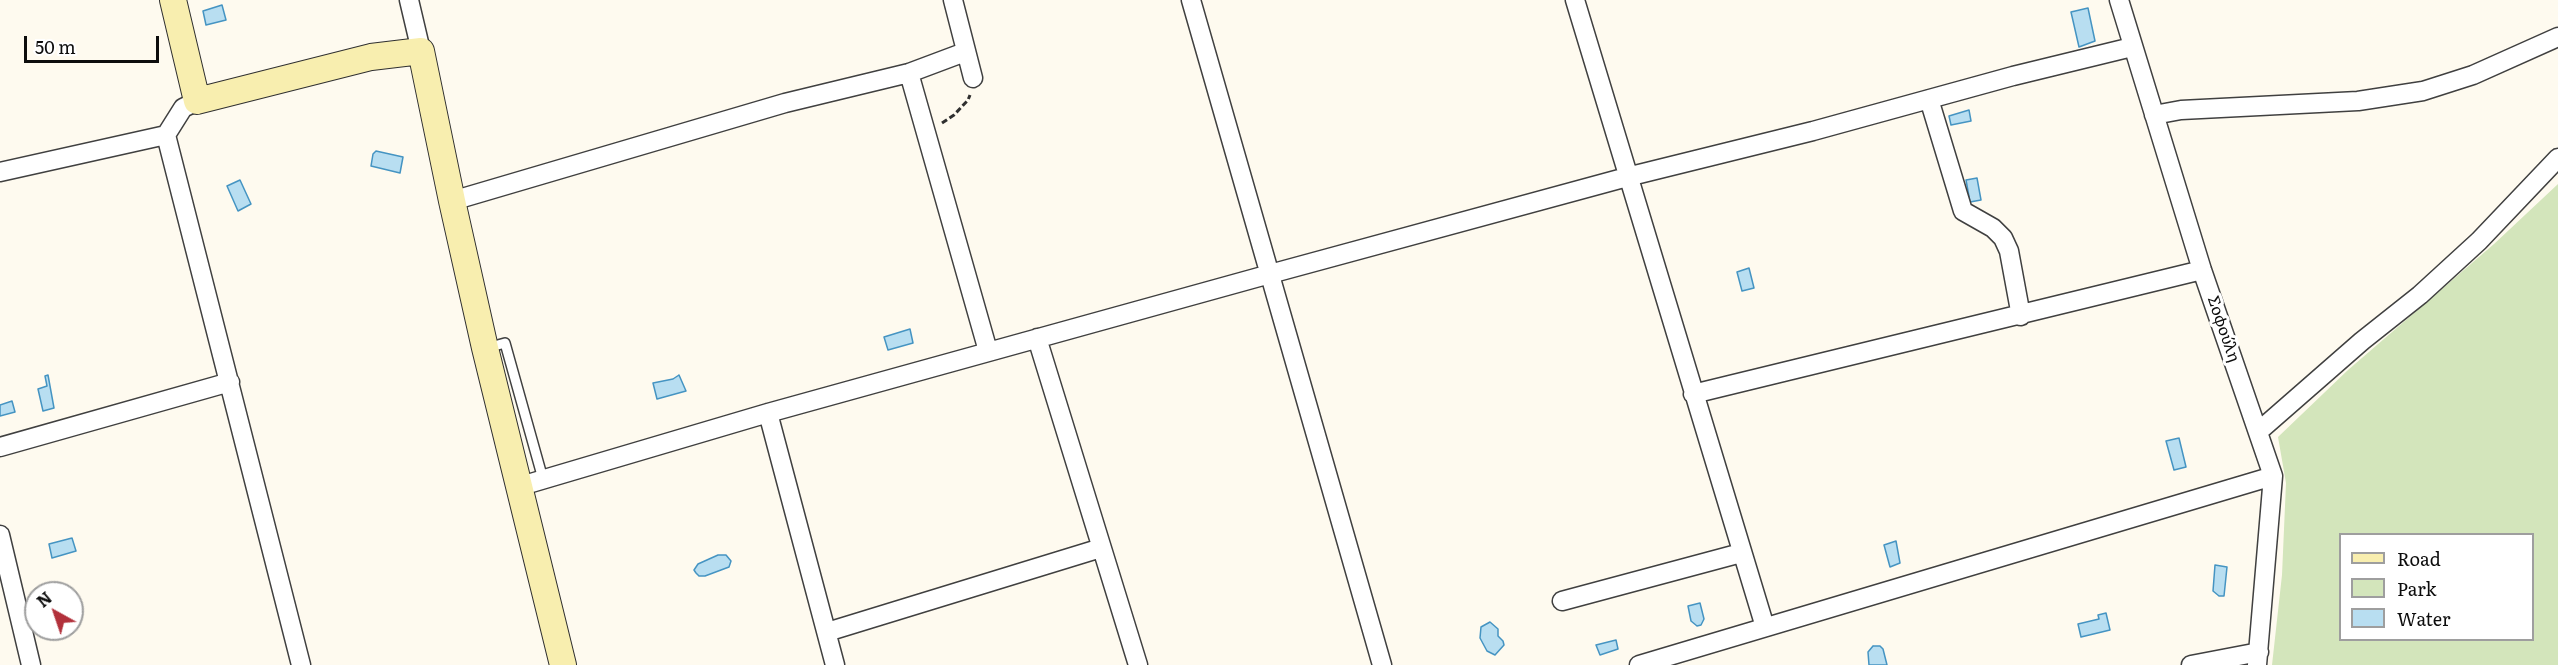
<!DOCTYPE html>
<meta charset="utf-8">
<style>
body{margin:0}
#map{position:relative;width:2558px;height:665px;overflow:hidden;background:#fefaef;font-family:Literata,serif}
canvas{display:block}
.legend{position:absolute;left:2339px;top:533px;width:195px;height:108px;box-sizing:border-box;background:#fff;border:2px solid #9e9e9e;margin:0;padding:8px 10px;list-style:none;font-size:18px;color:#0d0d0d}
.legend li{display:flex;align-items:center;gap:12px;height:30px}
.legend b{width:30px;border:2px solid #9e9e9e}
.north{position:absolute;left:24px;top:581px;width:60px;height:60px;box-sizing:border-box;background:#fff;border:2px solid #9e9e9e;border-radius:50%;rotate:320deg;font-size:16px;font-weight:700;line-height:24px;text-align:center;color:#0d0d0d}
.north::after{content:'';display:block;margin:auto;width:21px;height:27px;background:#b2313b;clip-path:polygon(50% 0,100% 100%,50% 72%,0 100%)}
.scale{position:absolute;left:24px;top:36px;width:135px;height:27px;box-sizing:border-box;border:3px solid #0d0d0d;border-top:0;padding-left:8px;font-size:18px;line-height:21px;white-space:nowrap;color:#0d0d0d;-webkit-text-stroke:4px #fff;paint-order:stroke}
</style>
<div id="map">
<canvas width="2558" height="665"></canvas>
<ul class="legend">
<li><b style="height:8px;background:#f8eeaf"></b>Road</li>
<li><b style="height:16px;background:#d3e5bb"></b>Park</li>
<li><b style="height:16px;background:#b8def1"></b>Water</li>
</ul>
<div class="north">N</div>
<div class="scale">50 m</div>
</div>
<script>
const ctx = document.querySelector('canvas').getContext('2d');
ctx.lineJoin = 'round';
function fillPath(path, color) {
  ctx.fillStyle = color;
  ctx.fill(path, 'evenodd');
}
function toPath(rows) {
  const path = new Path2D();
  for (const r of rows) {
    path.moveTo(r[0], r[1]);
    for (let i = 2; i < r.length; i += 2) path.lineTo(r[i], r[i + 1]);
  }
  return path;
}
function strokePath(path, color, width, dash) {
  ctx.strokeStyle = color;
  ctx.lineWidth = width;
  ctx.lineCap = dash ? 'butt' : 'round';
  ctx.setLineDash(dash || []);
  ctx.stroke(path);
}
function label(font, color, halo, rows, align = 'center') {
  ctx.font = font + ' Literata,serif';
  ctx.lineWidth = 6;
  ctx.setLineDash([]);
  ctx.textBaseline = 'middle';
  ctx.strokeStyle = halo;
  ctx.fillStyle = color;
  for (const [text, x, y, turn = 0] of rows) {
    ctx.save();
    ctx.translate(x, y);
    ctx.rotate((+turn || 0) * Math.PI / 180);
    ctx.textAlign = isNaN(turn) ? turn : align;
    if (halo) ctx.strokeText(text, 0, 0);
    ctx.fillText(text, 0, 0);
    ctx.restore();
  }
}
fillPath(toPath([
 [2558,184,2558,665,2272,665,2282,575,2286,483,2278,437,2348,370,2494,244],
 [2340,534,2532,534,2532,640,2340,640]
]), '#d3e5bb');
const water = toPath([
 [222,5,226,20,206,25,203,11,222,5],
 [2088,8,2095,41,2079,47,2071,12,2088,8],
 [1969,110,1971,121,1951,125,1949,116,1969,110],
 [376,151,403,157,400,173,371,166,373,154,376,151],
 [1977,178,1981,200,1970,202,1966,180,1977,178],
 [240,180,251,204,238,211,227,186,240,180],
 [1749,268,1754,288,1742,291,1737,272,1749,268],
 [910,329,913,343,888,350,884,337,910,329],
 [48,375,54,408,43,411,38,389,47,386,45,376,48,375],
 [679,375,686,391,657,399,653,383,673,379,679,375],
 [12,401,15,412,0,416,0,405,12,401],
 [2179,438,2186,467,2174,470,2166,441,2179,438],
 [72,538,76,551,52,558,49,544,72,538],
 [1896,541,1900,563,1890,567,1884,545,1896,541],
 [718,555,726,555,731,561,729,567,705,576,699,576,696,573,694,570,698,564,718,555],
 [2215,565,2227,567,2224,596,2219,596,2213,591,2215,565],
 [1700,603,1704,619,1701,625,1697,626,1691,621,1688,606,1700,603],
 [2106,613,2110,630,2081,637,2078,624,2099,619,2098,615,2106,613],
 [1490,622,1498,629,1498,636,1503,641,1504,645,1495,655,1487,651,1480,638,1481,627,1490,622],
 [1616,640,1618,649,1600,655,1596,645,1616,640],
 [1873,646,1880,646,1883,649,1887,665,1869,665,1868,652,1873,646]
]);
fillPath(water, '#b8def1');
strokePath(water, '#4594c2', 1.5);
const lane = toPath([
 [487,348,505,343,543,479]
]);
const street = toPath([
 [409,0,421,51],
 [953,0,973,78],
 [1191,0,1382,665],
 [1575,0,1765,627],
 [2119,0,2202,270,2273,476,2257,665],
 [909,73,988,351],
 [1929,99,1963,211,1993,228,2003,238,2009,251,2021,316],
 [197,101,183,108,166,135,301,665],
 [2154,115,2181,110,2358,101,2423,91,2473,75,2558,37],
 [0,172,166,135],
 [452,201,785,103,909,73,965,52],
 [1037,338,1138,665],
 [1693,394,2202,270],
 [768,413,835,665],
 [2259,431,2362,341,2420,295,2479,241,2558,158],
 [0,447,230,382],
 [521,486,768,413,1270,274,1627,177,1813,131,2013,76,2132,47],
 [0,535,31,665],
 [1562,601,1741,553],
 [827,632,1101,548],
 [1639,665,2273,476],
 [2191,665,2259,652]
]);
const secondary = toPath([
 [173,0,197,101,371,57,421,51,452,201,485,348,563,665]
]);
strokePath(lane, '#404040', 12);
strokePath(street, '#404040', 21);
strokePath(secondary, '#2f2f2f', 28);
strokePath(toPath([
 [942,123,954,115,968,100,970,95]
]), '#2f2f2f', 3, [6, 3]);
strokePath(lane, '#fff', 9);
strokePath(street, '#fff', 18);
strokePath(secondary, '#f8eeaf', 26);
label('16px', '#0d0d0d', '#fff', [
 ["Σοφούλη",2223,329,71]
]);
</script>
